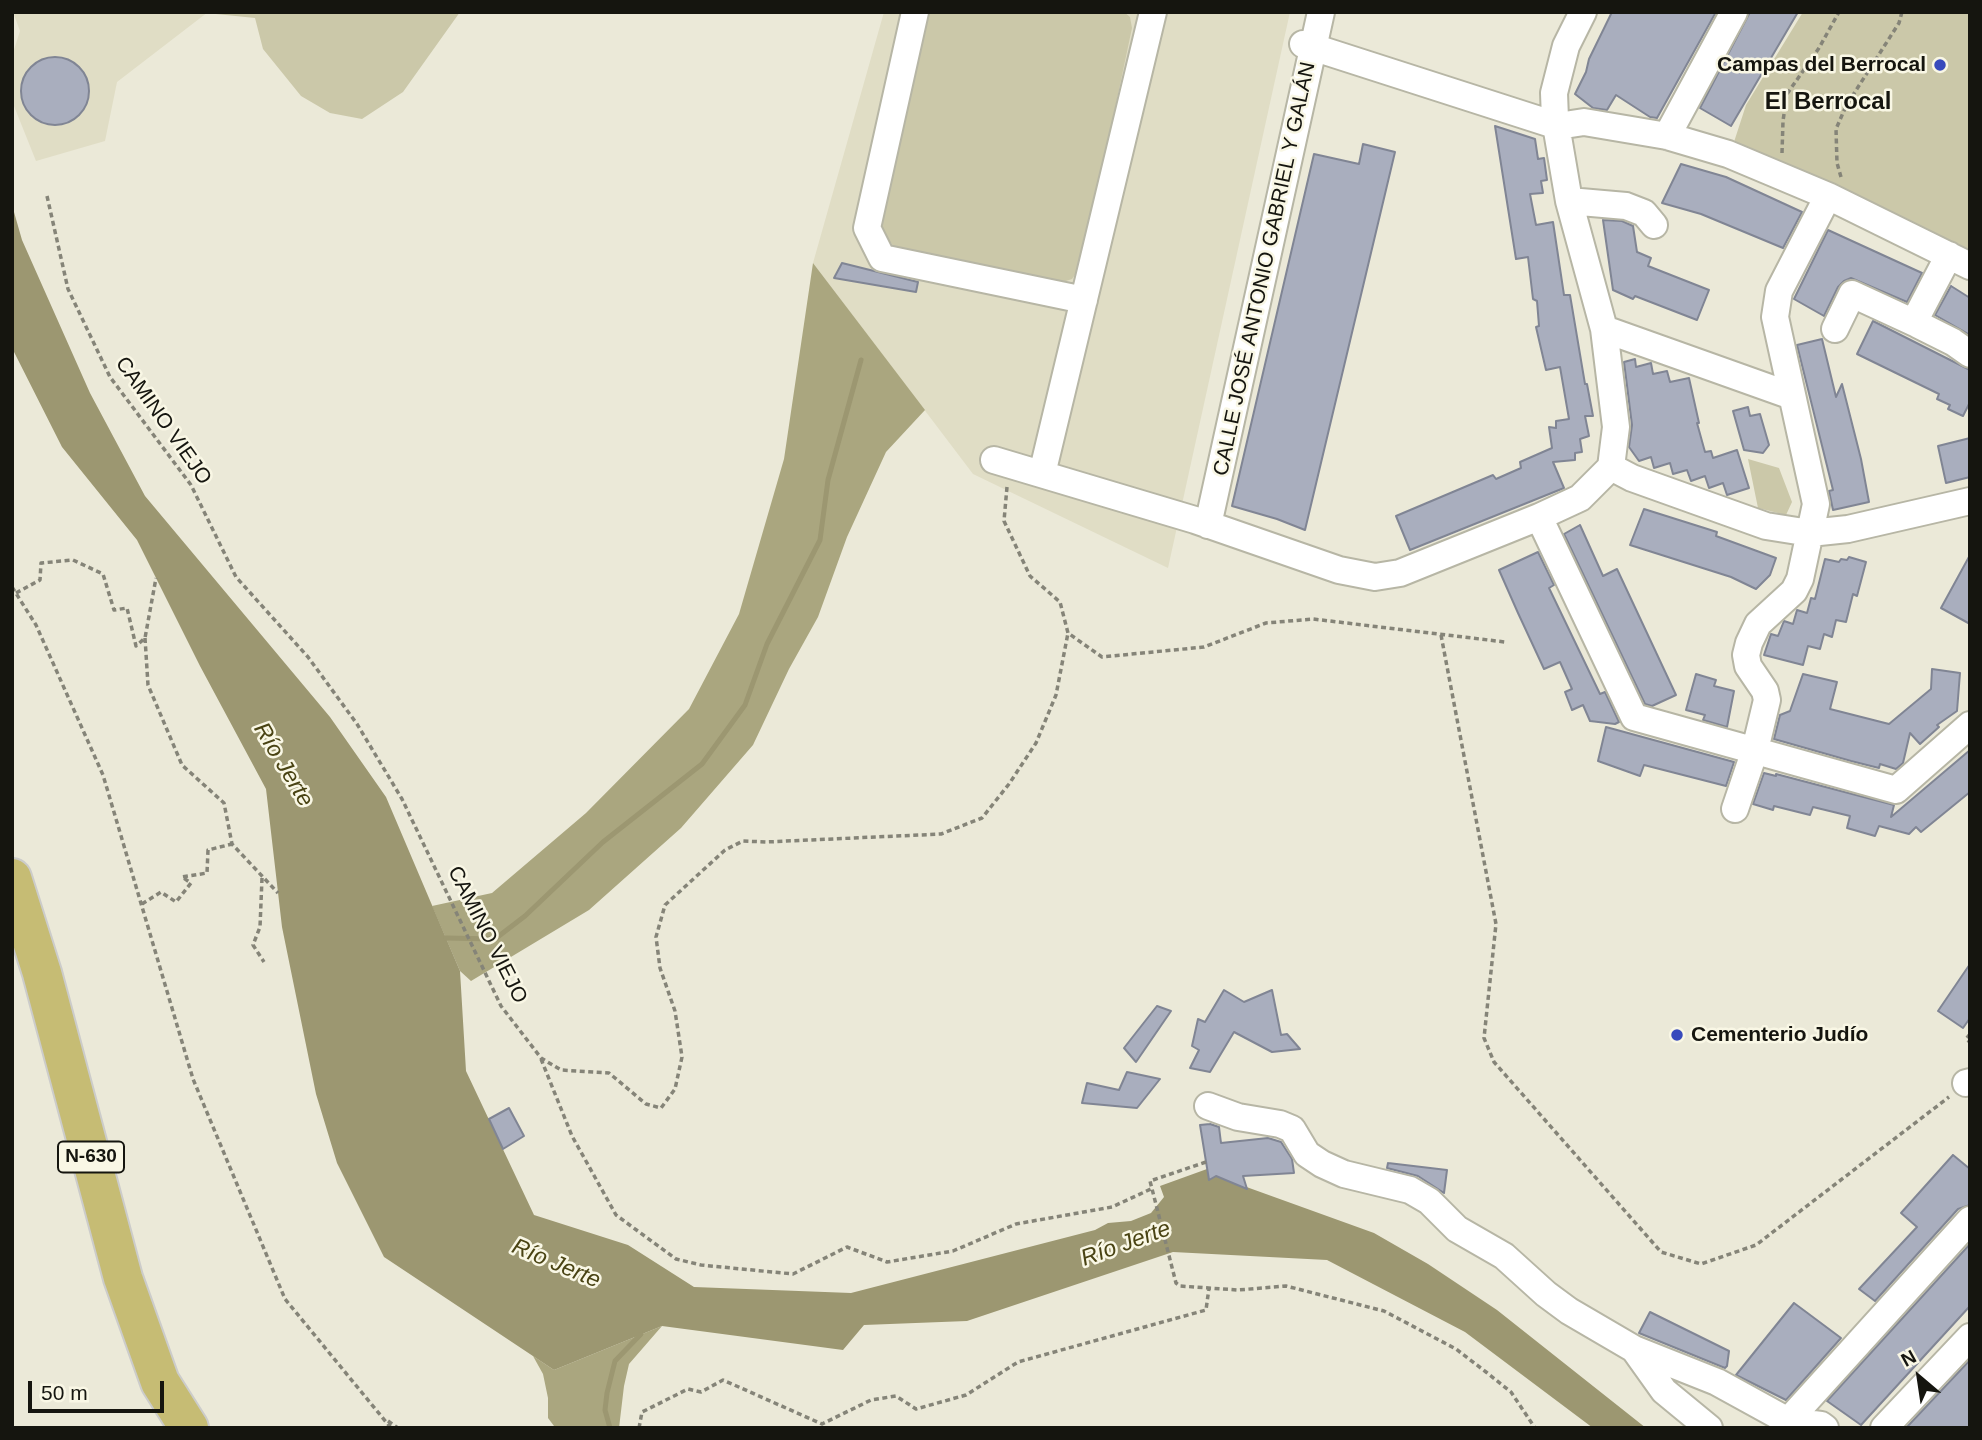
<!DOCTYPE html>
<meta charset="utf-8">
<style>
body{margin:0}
#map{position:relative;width:1982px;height:1440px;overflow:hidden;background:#ebe9d8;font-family:Helvetica,sans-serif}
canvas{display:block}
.frame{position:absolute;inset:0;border:14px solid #15150f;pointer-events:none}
.north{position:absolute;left:1884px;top:1342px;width:70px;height:70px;-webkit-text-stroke:5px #f9f7e5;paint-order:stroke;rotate:331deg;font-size:19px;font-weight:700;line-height:28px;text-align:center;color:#15150f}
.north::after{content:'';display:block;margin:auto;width:24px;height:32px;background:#15150f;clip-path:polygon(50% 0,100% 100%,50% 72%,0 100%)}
.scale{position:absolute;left:28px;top:1381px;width:136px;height:32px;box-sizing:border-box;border:4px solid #15150f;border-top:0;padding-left:9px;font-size:21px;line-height:24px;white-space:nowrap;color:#15150f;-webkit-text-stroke:5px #f9f7e5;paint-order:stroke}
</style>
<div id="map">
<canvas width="1982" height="1440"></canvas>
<div class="frame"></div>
<div class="north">N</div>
<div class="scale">50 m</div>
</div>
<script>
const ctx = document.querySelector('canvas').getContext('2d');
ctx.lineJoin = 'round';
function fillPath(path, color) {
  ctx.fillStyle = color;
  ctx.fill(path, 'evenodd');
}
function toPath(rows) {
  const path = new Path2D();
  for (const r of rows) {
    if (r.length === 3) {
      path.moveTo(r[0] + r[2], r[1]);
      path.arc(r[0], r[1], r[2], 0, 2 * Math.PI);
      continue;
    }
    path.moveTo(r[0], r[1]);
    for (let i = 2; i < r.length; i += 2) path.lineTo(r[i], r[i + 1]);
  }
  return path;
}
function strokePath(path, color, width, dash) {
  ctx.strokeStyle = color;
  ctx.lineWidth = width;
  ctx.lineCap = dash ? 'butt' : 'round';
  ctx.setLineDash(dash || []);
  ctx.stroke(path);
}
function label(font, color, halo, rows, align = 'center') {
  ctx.font = font + ' Helvetica,sans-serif';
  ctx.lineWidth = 5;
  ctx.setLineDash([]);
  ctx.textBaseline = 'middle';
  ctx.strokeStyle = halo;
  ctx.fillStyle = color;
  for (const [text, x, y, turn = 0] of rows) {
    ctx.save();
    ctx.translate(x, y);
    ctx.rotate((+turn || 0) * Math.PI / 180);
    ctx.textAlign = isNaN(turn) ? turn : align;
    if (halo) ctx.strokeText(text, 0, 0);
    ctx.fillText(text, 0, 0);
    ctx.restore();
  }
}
fillPath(toPath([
 [13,12,208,12,117,82,105,141,36,161,12,101,12,56,20,31],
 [884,12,1290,12,1168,568,973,474,813,263]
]), '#e0ddc5');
fillPath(toPath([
 [208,12,460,12,403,92,362,119,330,113,301,96,263,49,255,18,206,13],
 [929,12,1124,12,1130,17,1132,28,1082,265,1072,279,1057,284,895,248,879,228],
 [1803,12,1970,12,1970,250,1734,142,1746,105],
 [1748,459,1779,468,1792,502,1786,515,1758,508]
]), '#cbc8a9');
fillPath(toPath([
 [813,263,925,410,886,452,847,537,818,617,789,669,753,745,681,828,589,910,471,981,460,971,432,906,492,893,586,813,689,709,739,614,784,459],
 [662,1326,629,1364,624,1386,619,1428,554,1426,548,1418,548,1398,543,1374,533,1356,554,1370]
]), '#aaa67f');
fillPath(toPath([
 [12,205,22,240,90,393,145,496,330,717,386,797,460,971,466,1071,534,1215,628,1245,694,1287,851,1293,1095,1230,1108,1223,1131,1221,1151,1213,1164,1197,1160,1186,1207,1169,1209,1180,1216,1176,1374,1233,1428,1264,1497,1310,1646,1428,1593,1428,1465,1332,1327,1260,1173,1252,967,1321,864,1325,843,1350,662,1326,554,1370,384,1257,337,1163,316,1094,282,927,266,789,200,666,137,540,62,447,12,348]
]), '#9c9771');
strokePath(toPath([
 [446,938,495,939,525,916,603,842,702,764,745,705,767,644,820,540,828,480,861,360],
 [610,1428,605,1410,607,1393,615,1361,641,1334]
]), '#9c9771', 5);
const building = toPath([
 [1612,12,1716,12,1657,118,1650,117,1616,95,1607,110,1593,108,1575,94,1586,72,1589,59,1612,12],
 [1750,12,1798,12,1731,126,1700,108,1750,12],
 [55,91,34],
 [1495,126,1535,139,1538,159,1544,158,1547,180,1541,181,1543,193,1530,194,1536,225,1553,222,1564,295,1570,295,1585,384,1587,384,1593,416,1585,416,1589,436,1580,439,1582,452,1575,453,1575,460,1553,462,1564,488,1410,550,1396,516,1493,475,1496,479,1521,468,1520,462,1552,448,1549,427,1556,428,1556,421,1569,419,1560,367,1546,370,1536,327,1539,326,1537,301,1533,299,1528,257,1516,259,1495,126],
 [1363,144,1395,152,1305,530,1277,519,1232,506,1314,154,1359,164,1363,144],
 [1681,164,1726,177,1802,212,1783,248,1701,214,1662,203,1681,164],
 [1603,220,1622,221,1633,226,1637,252,1651,258,1648,266,1709,290,1697,320,1635,296,1633,299,1613,290,1603,220],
 [1828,230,1922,273,1907,302,1851,278,1844,281,1838,287,1824,316,1794,299,1828,230],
 [842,263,918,282,916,292,834,278,842,263],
 [1951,286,1970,298,1970,335,1935,315,1951,286],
 [1873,321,1970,370,1970,402,1963,416,1948,409,1950,405,1937,399,1939,394,1857,354,1873,321],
 [1822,339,1836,397,1842,384,1861,459,1869,502,1833,510,1829,491,1833,490,1797,345,1822,339],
 [1635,359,1636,367,1651,363,1653,374,1667,371,1670,382,1689,378,1699,423,1697,423,1705,452,1711,451,1713,458,1737,450,1749,488,1727,495,1723,483,1709,488,1705,476,1691,481,1687,470,1673,474,1670,463,1654,468,1651,457,1639,461,1629,447,1632,425,1624,362,1635,359],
 [1748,407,1750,416,1760,414,1769,445,1763,453,1744,450,1733,411,1748,407],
 [1970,438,1970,477,1946,483,1938,446,1970,438],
 [1644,509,1717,532,1716,536,1776,558,1770,575,1756,589,1731,577,1630,545,1644,509],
 [1580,525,1603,576,1617,569,1676,695,1652,706,1645,704,1564,534,1580,525],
 [1538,552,1554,585,1549,588,1600,694,1605,692,1619,722,1615,724,1590,721,1583,705,1572,710,1565,692,1572,689,1560,662,1544,669,1518,613,1499,570,1538,552],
 [1970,555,1970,624,1941,608,1970,555],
 [1849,557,1866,562,1857,596,1853,594,1846,622,1836,620,1832,637,1824,634,1820,649,1808,646,1803,665,1764,655,1771,634,1778,636,1784,621,1793,624,1797,610,1807,613,1811,598,1815,599,1825,559,1839,562,1841,559,1847,560,1849,557],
 [1932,669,1960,673,1957,711,1937,725,1939,727,1920,744,1910,733,1903,763,1896,769,1880,764,1879,768,1851,761,1774,739,1780,715,1790,711,1803,674,1837,682,1830,709,1889,724,1931,689,1932,669],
 [1696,674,1716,680,1714,686,1734,691,1727,727,1703,720,1705,715,1686,710,1696,674],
 [1606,727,1734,762,1726,786,1644,765,1640,776,1598,761,1606,727],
 [1970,750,1970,792,1921,832,1916,827,1909,834,1879,826,1875,836,1847,828,1850,816,1813,807,1810,815,1774,806,1773,810,1753,804,1764,773,1776,776,1776,774,1894,805,1891,817,1970,750],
 [1970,964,1970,1018,1963,1028,1938,1011,1970,964],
 [1224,990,1244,1002,1272,990,1281,1035,1287,1034,1300,1049,1272,1052,1234,1032,1210,1072,1190,1068,1199,1050,1192,1046,1198,1019,1205,1022,1224,990],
 [1157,1006,1171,1011,1136,1062,1124,1048,1157,1006],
 [1127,1072,1160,1079,1137,1108,1082,1103,1087,1083,1119,1090,1127,1072],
 [509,1108,524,1136,503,1149,489,1119,509,1108],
 [1210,1124,1219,1127,1221,1143,1268,1138,1281,1142,1292,1159,1294,1173,1243,1176,1247,1189,1216,1176,1209,1180,1200,1125,1210,1124],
 [1953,1155,1970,1169,1970,1205,1958,1209,1875,1301,1859,1289,1917,1227,1901,1213,1953,1155],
 [1388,1163,1447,1170,1444,1193,1418,1176,1387,1168,1388,1163],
 [1970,1244,1970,1306,1861,1425,1827,1401,1970,1244],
 [1794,1303,1841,1338,1786,1400,1736,1375,1794,1303],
 [1650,1312,1729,1351,1727,1366,1725,1368,1639,1333,1650,1312],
 [1970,1360,1970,1428,1906,1428,1970,1360]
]);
fillPath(building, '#a9aebe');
strokePath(building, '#808594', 2);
const minor = toPath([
 [915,12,867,228,882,258,1084,300],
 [1303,44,1558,126,1584,122,1667,136,1728,154,1828,196,1970,266],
 [1667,136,1734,12],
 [1569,201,1626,206,1644,213,1654,225],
 [1914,322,1949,255],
 [1604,329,1792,396],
 [1835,329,1852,294,1917,324,1953,342,1970,354],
 [994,460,1195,520,1339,570,1375,577,1400,573,1539,517,1580,498,1611,467,1616,427,1604,329,1569,201,1555,119,1554,93,1566,46,1583,12],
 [1611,467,1632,478,1766,526,1810,533,1848,529,1970,501],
 [1042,474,1153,12],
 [1539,517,1634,717,1896,790,1970,725],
 [1208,525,1321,12],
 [1735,809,1755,750,1767,700,1765,691,1748,666,1746,655,1749,643,1758,624,1794,591,1800,579,1816,504,1775,317,1779,291,1828,196],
 [1966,1083,1970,1082],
 [1208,1106,1238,1117,1280,1124,1292,1129,1307,1154,1322,1164,1344,1174,1410,1190,1429,1201,1457,1229,1504,1256,1546,1294,1569,1311,1634,1349,1717,1382,1788,1421,1821,1425,1825,1428],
 [1634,1349,1664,1391,1709,1428],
 [1788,1421,1970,1220],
 [1884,1428,1970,1337]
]);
const highway = toPath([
 [12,878,42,973,123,1278,160,1382,189,1428]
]);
strokePath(minor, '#b7b6a5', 30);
strokePath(highway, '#ccccca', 42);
strokePath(toPath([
 [1782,153,1783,121,1787,94,1819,48,1839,12],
 [1841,177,1837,163,1836,129,1846,106,1899,23,1902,12],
 [47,196,68,289,110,377,191,485,236,577,308,657,357,724,402,799,501,1006,541,1058,561,1070,609,1073,646,1104,661,1108,675,1089,682,1057,675,1011,660,968,656,937,665,905,725,850,743,841,766,842,941,834,982,818,1009,784,1036,743,1056,695,1068,633],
 [1007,487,1004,521,1030,576,1060,602,1068,633,1102,657,1204,647,1266,623,1313,619,1505,642],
 [12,587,36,625,103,775,193,1079,285,1299,391,1428],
 [16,593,40,580,41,563,73,560,103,574,114,610,127,608,136,646,145,638,156,578],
 [1441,635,1496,924,1484,1038,1494,1062,1661,1252,1701,1264,1756,1245,1949,1097],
 [145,638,148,685,182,765,224,803,232,844,278,893],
 [262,878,260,927,253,945,264,962],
 [142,904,161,892,176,902,191,883,182,877,207,873,208,850,232,844],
 [1970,1034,1966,1039,1970,1042],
 [541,1059,572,1136,616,1215,676,1259,701,1265,793,1274,847,1247,887,1262,953,1251,1016,1224,1112,1207,1153,1188],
 [1206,1162,1150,1181,1176,1283,1180,1286,1238,1290,1286,1286,1384,1311,1456,1349,1486,1372,1511,1392,1535,1428],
 [388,1421,398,1428],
 [639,1428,642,1412,688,1389,701,1392,723,1380,822,1424,871,1400,896,1396,916,1409,966,1395,1018,1362,1206,1310,1209,1288]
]), '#858478', 3.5, [5, 3.5]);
strokePath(minor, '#fff', 26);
strokePath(highway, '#c6bc74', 38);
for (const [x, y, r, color] of [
 [1940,65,7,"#384abc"],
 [1677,1035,7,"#384abc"]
]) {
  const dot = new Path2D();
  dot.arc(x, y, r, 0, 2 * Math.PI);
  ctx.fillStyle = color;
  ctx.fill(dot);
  strokePath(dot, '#f9f7e5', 2.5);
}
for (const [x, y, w] of [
 [91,1157,66]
]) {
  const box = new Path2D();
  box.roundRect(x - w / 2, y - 15.5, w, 31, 5);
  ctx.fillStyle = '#f9f7e5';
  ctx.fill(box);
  strokePath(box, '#15150f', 2);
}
label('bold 19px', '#15150f', null, [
 ["N-630",91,1157]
]);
label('bold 21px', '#15150f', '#f9f7e5', [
 ["Campas del Berrocal",1926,65],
 ["Cementerio Judío",1691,1035,"left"]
], 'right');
label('21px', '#15150f', '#f9f7e5', [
 ["CALLE JOSÉ ANTONIO GABRIEL Y GALÁN",1265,269,-78],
 ["CAMINO VIEJO",163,421,55],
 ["CAMINO VIEJO",487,935,63]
]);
label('italic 23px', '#494313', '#f9f7e5', [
 ["Río Jerte",283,765,59],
 ["Río Jerte",1126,1244,-20],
 ["Río Jerte",556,1264,23]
]);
label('bold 24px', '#15150f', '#f9f7e5', [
 ["El Berrocal",1828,102]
]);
</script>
